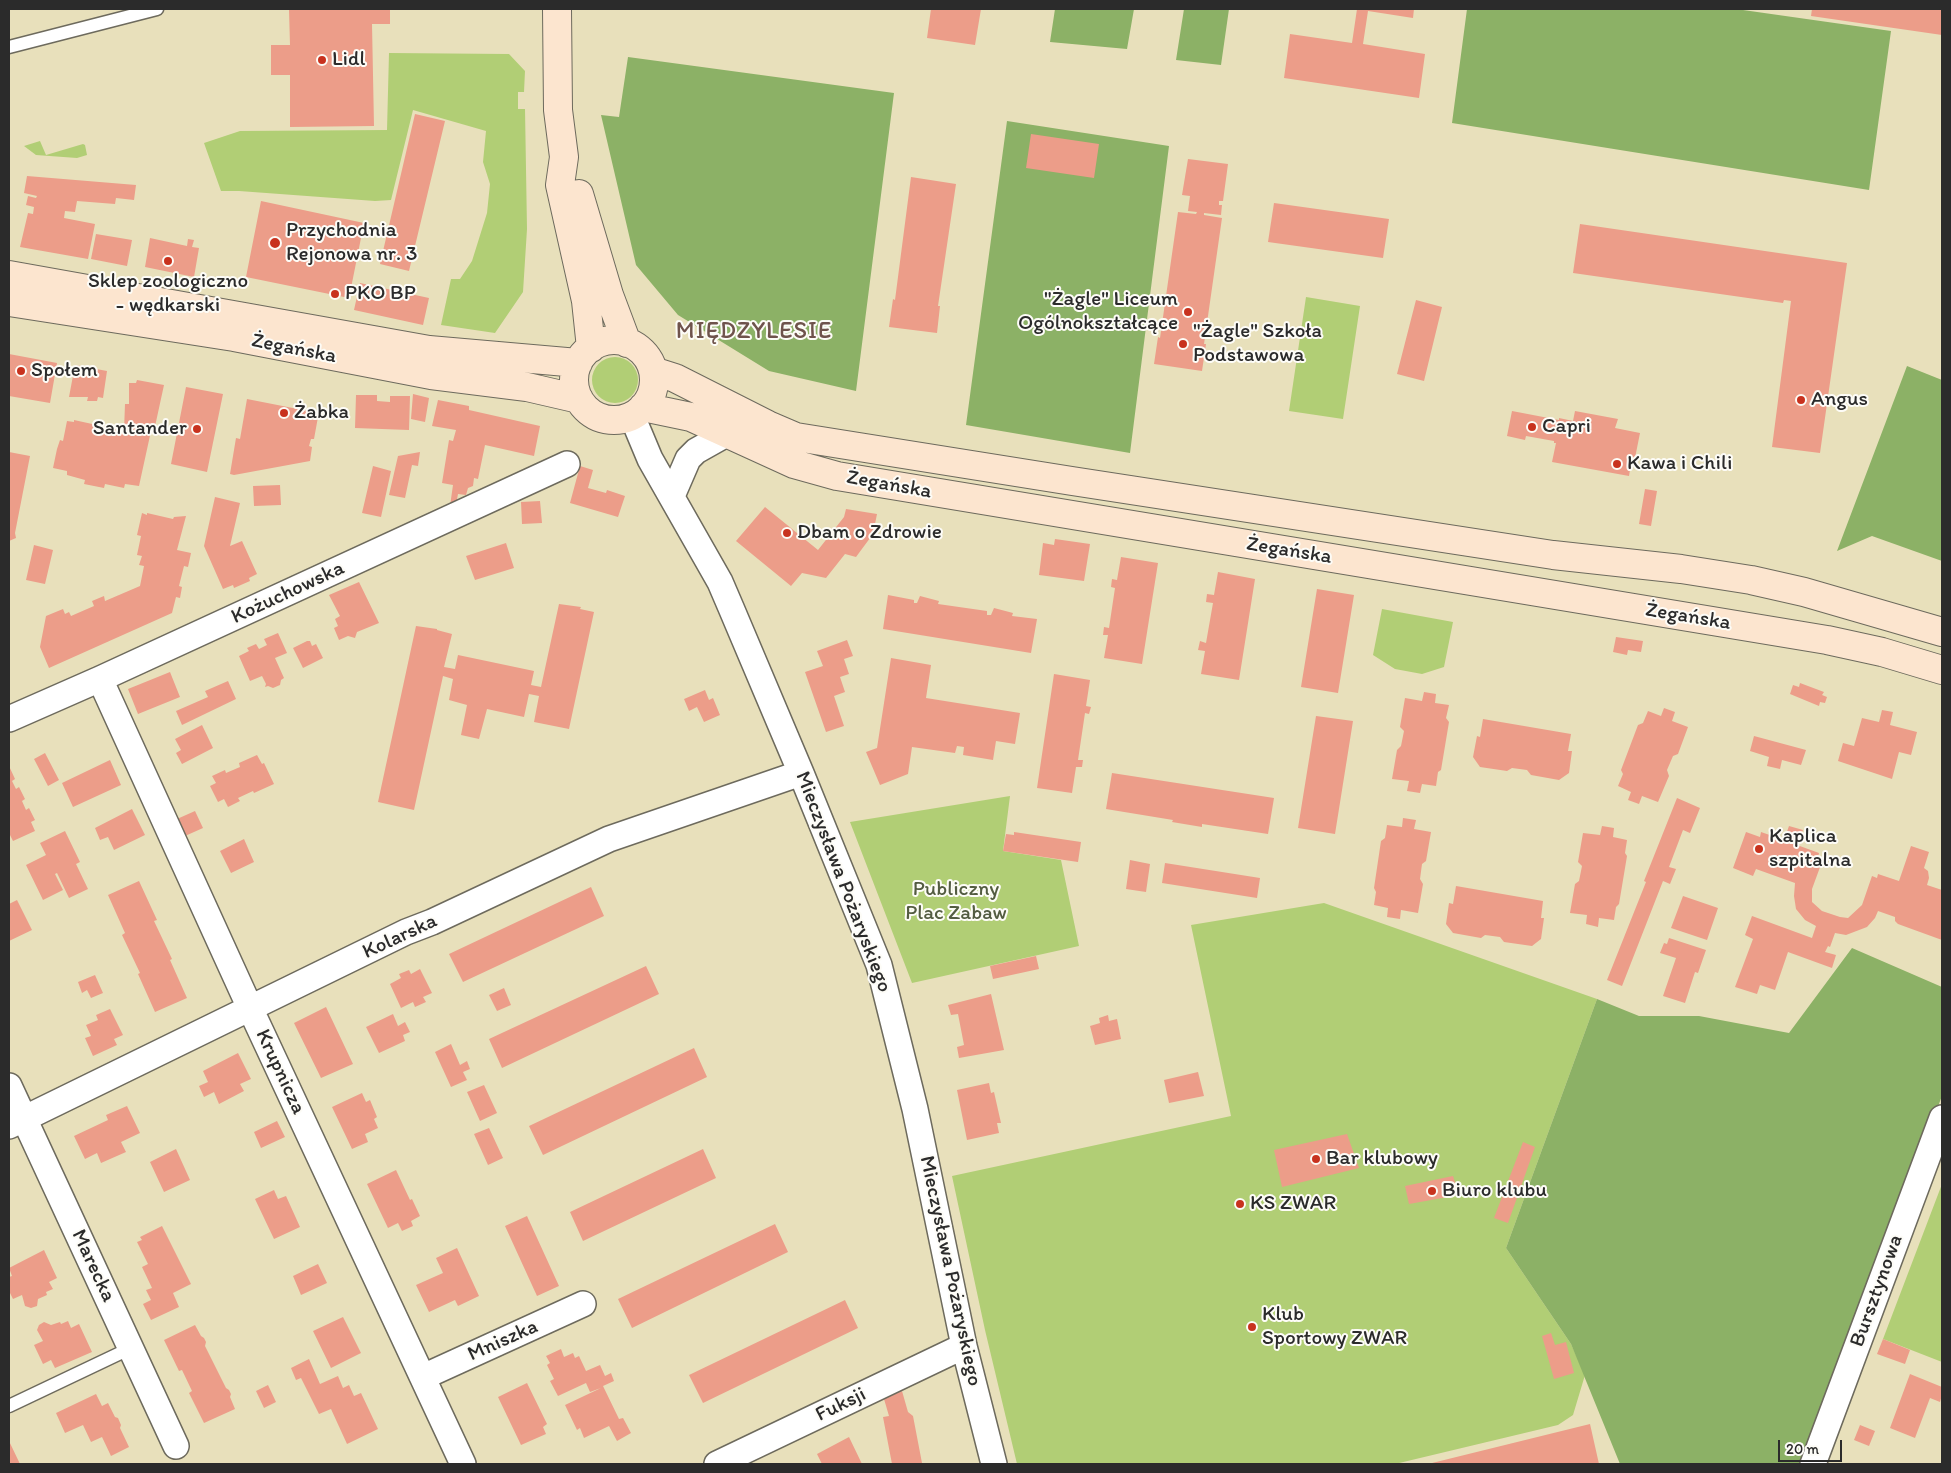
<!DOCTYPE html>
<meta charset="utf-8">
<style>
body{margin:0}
#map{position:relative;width:1951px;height:1473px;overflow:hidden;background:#e8e0bb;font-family:Itim,sans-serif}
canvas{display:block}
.frame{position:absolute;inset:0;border:10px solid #2b2b2b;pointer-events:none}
.scale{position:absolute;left:1778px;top:1440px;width:64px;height:22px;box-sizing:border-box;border:2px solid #2b2b2b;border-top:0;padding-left:6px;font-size:15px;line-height:18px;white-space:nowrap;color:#2b2b2b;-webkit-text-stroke:4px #fdfcf7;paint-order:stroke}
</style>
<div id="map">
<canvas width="1951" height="1473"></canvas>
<div class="frame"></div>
<div class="scale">20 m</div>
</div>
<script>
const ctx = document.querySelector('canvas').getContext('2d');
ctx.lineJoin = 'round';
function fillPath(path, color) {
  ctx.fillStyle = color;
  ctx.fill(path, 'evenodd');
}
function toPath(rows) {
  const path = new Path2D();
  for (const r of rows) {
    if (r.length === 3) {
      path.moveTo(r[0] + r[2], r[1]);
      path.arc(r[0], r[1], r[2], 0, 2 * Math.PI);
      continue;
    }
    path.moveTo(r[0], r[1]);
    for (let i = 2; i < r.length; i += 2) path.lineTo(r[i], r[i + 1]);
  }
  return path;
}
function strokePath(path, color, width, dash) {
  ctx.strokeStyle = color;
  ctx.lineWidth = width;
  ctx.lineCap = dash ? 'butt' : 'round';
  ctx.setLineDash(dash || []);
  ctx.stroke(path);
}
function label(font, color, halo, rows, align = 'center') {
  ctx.font = font + ' Itim,sans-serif';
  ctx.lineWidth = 4;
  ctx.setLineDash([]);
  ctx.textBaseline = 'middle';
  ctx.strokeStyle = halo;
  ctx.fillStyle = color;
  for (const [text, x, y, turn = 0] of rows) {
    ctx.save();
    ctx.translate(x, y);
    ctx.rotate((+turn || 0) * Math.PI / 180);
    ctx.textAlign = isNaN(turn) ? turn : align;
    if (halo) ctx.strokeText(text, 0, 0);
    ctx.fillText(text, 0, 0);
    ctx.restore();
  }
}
fillPath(toPath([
 [389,53,509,54,525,71,524,92,518,92,518,109,525,109,527,229,523,292,495,333,441,325,451,279,460,279,472,261,487,213,490,184,483,162,486,131,413,110,391,200,375,201,239,191,221,191,204,143,240,131,387,130],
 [40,141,46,155,83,144,85,145,87,155,77,158,36,155,24,146],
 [1306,297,1360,306,1343,419,1289,411],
 [615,380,23],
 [1382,609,1453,622,1444,667,1422,674,1395,669,1373,655],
 [1010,796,1003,851,1061,860,1079,946,912,983,850,822],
 [1324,903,1597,999,1506,1248,1571,1344,1585,1375,1573,1415,1558,1425,1395,1464,1017,1464,985,1330,952,1176,1231,1116,1191,925],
 [1942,1184,1942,1362,1883,1339]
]), '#b1ce75');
fillPath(toPath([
 [1055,9,1134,9,1127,49,1050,42],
 [1184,9,1229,9,1221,65,1176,60],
 [1467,9,1736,9,1891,31,1869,190,1452,123],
 [628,57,894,93,856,391,769,371,678,315,636,265,601,115,619,117],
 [1007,121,1169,146,1130,453,966,425],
 [1907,366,1942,380,1942,561,1872,536,1837,551],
 [1852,948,1942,987,1942,1096,1799,1464,1620,1464,1571,1344,1506,1248,1597,999,1639,1016,1699,1016,1789,1033]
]), '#8cb166');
fillPath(toPath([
 [289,9,390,9,390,24,372,24,374,126,290,127,290,75,271,75,271,45,290,45],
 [931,9,981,9,975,45,927,38],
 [1357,9,1414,9,1413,18,1368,11,1363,44,1425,54,1419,98,1284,78,1290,34,1352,43],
 [1812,9,1942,9,1942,35,1811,16],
 [415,114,445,121,409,271,380,264],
 [1031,134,1099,144,1094,178,1026,168],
 [1188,159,1228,164,1223,201,1219,201,1219,205,1222,205,1221,215,1204,213,1204,215,1222,218,1204,344,1206,344,1202,371,1154,364,1158,337,1160,338,1178,212,1196,214,1197,212,1188,211,1190,196,1182,195],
 [27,176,136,185,134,200,116,198,115,204,77,201,75,212,65,211,64,218,95,224,88,259,20,247,28,213,33,214,34,207,26,205,28,196,36,198,37,196,24,193],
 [911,177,956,184,938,306,940,306,937,333,889,327,893,299,895,300],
 [261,201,364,223,349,298,246,277],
 [1274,203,1389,219,1383,258,1268,242],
 [1580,224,1847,263,1820,453,1772,447,1791,301,1784,300,1783,303,1573,273],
 [96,234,132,240,127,266,91,259],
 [150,238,187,246,188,239,194,240,192,247,199,248,194,277,145,267],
 [360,283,429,298,423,325,354,310],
 [1416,300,1442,307,1424,381,1397,374],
 [9,354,57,363,50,403,9,396],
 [75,365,107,371,103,398,98,397,97,401,87,401,88,397,69,397],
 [137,380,164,385,154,431,151,431,139,486,125,484,124,488,105,484,104,488,84,484,85,480,67,475,67,471,53,468,57,449,60,440,63,441,67,421,74,422,74,420,124,431,125,404,129,404,129,383,136,383],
 [186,387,223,394,207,472,171,464],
 [413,394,429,398,425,422,411,419],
 [356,395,377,395,377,401,390,402,390,396,410,396,409,430,355,428],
 [247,399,308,411,308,414,318,417,314,439,311,439,309,446,312,447,310,461,234,475,230,474,236,438,240,439],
 [438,400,469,406,469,410,540,426,534,456,485,445,478,479,474,478,473,486,468,488,466,495,458,494,456,505,450,506,453,485,442,483,449,440,453,441,456,430,432,426],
 [1512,411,1559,420,1559,418,1573,421,1575,411,1618,419,1615,428,1640,433,1635,458,1632,457,1629,476,1552,462,1556,443,1554,443,1554,441,1526,436,1525,440,1507,436],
 [9,452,30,456,15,533,16,538,9,541],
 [420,452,418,466,412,465,405,498,389,495,398,456],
 [373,466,391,471,381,517,362,513],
 [580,466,593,470,588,488,606,493,607,490,625,496,618,517,570,503],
 [280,485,281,505,254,506,253,486],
 [1645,489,1657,491,1651,526,1639,524],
 [215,497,240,503,230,546,242,541,257,574,249,578,250,581,234,588,233,585,223,589,204,546],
 [540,501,542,523,522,524,521,502],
 [765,507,818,550,844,517,846,509,877,514,873,534,856,557,845,554,826,578,802,573,791,586,736,541],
 [142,513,147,515,147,513,173,519,174,517,186,516,177,550,191,553,188,567,184,566,179,586,182,587,180,598,176,597,172,613,49,668,40,647,46,616,63,609,65,614,69,612,71,616,94,606,92,601,104,596,105,601,140,586,144,566,139,565,142,556,137,555,141,536,137,535],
 [1055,539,1090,544,1084,581,1039,575,1043,543,1054,545],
 [506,543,514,568,475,580,466,556],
 [34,545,53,550,45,584,26,580],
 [1121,557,1158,563,1142,664,1104,658,1108,635,1103,635,1104,627,1109,628,1115,588,1111,587,1112,579,1117,580],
 [1218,572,1255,579,1239,680,1201,674,1205,651,1198,650,1200,641,1206,643,1213,603,1206,602,1207,594,1214,595],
 [359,582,379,623,357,632,355,638,348,636,339,640,334,628,338,626,335,619,340,616,329,595],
 [1317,589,1354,595,1338,693,1301,687],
 [888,595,914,600,914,603,917,603,920,596,939,601,938,604,987,611,987,615,991,615,994,608,1013,613,1012,616,1037,619,1031,653,883,629],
 [559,604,581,607,580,609,594,612,569,729,534,722,539,696,529,694,524,717,487,709,479,739,461,735,467,705,449,700,453,679,443,676,414,810,378,802,416,626,437,629,437,630,452,634,444,667,455,669,458,655,534,671,531,685,541,687],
 [278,633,287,653,275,658,284,678,281,680,280,685,273,688,268,686,265,687,266,684,262,676,250,681,239,656,249,651,247,648,256,644,259,649,267,645,264,639],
 [1616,637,1643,641,1641,652,1628,650,1627,655,1613,652],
 [847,640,853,656,844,659,849,674,840,677,845,692,834,696,844,726,826,732,805,672,823,666,817,651],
 [307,641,310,641,312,646,316,644,323,658,303,668,293,648],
 [891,658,931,665,926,698,1020,713,1015,744,996,741,993,760,963,755,964,747,957,746,955,753,912,747,908,774,880,785,866,752,877,748],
 [170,672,180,697,138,714,128,689],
 [1054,674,1090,680,1086,706,1091,707,1089,714,1085,713,1078,760,1083,760,1082,767,1076,767,1072,793,1037,788],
 [228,681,236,699,182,725,176,711,208,697,205,691],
 [1800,683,1824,692,1822,695,1827,697,1825,703,1820,702,1819,706,1790,694,1793,685,1799,687],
 [705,690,709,700,713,698,720,715,704,722,697,707,689,711,684,699],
 [1424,692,1436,694,1435,703,1449,705,1446,718,1449,722,1441,770,1438,772,1436,786,1422,784,1420,793,1407,791,1409,781,1392,779,1397,750,1401,746,1404,731,1400,727,1405,698,1422,701],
 [1664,708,1675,712,1672,721,1688,727,1678,754,1673,756,1667,770,1669,776,1658,802,1642,796,1639,804,1628,800,1631,792,1618,786,1623,774,1621,770,1638,725,1643,723,1648,711,1661,716],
 [1882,710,1893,712,1890,725,1917,732,1911,755,1899,752,1892,779,1838,761,1843,743,1854,746,1862,718,1879,722],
 [1316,716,1353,721,1335,834,1298,828],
 [1483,719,1571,734,1568,751,1572,751,1569,773,1559,780,1531,775,1527,770,1512,768,1507,771,1480,767,1473,757,1477,736,1480,737],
 [202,725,213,748,182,764,176,753,181,750,175,739],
 [1754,736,1806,750,1801,765,1782,760,1780,769,1767,766,1769,757,1750,751],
 [45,753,59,780,48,786,34,759],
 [257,755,262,764,264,763,274,784,254,793,253,791,238,798,240,801,228,807,224,799,218,802,210,786,216,783,212,776,225,770,226,773,240,767,239,763],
 [110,760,121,785,73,807,62,783],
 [9,766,15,779,12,781,16,789,19,787,25,799,22,801,26,810,29,808,35,820,31,822,35,831,13,841,9,833],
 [1112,773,1274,798,1268,834,1202,824,1202,827,1172,822,1173,820,1106,809],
 [1677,798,1700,808,1690,833,1683,830,1669,867,1676,869,1670,884,1663,881,1622,986,1607,980,1646,882,1644,881],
 [132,809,145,835,114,850,108,837,100,840,95,828],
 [195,811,203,828,185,836,177,819],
 [1403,818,1416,820,1414,829,1431,832,1426,861,1422,864,1420,879,1423,884,1418,913,1401,910,1400,919,1387,917,1388,908,1374,905,1376,892,1374,888,1381,841,1385,838,1387,825,1402,827],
 [1602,826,1614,828,1613,837,1627,840,1625,853,1627,856,1619,904,1616,907,1614,920,1599,918,1598,927,1586,924,1587,915,1570,913,1575,884,1579,881,1582,866,1578,862,1583,833,1600,835],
 [1789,826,1803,830,1797,845,1819,853,1818,857,1823,859,1812,889,1812,902,1822,911,1840,917,1848,918,1862,905,1872,876,1877,878,1878,874,1899,881,1911,846,1929,852,1924,868,1928,871,1929,878,1927,885,1942,890,1942,940,1898,924,1895,921,1895,917,1878,911,1875,918,1867,927,1846,935,1835,933,1830,947,1828,946,1825,952,1836,955,1832,968,1788,952,1775,990,1760,985,1757,994,1735,987,1753,939,1745,935,1752,916,1812,938,1816,926,1805,920,1796,909,1794,896,1795,883,1756,869,1753,876,1733,868,1746,832,1760,837,1761,832,1784,840],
 [65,831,80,862,76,864,88,889,69,898,57,873,55,874,63,890,43,900,26,865,46,855,40,843],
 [1014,832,1081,842,1078,862,1003,851,1006,834,1014,835],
 [244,839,254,862,231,873,220,851],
 [1130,860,1150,864,1146,892,1126,889],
 [1165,863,1260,878,1257,898,1162,883],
 [139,881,157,920,154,921,172,959,170,960,187,998,155,1012,138,974,140,973,122,935,125,933,108,895],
 [1456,886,1543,901,1541,918,1544,918,1541,939,1532,946,1504,942,1500,937,1485,935,1481,938,1453,933,1446,924,1449,903,1453,904],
 [591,887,604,916,463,982,449,954],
 [1683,896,1718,908,1707,940,1671,928],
 [17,900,32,930,9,941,9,904],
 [1669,938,1706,950,1698,973,1695,972,1685,1003,1663,996,1676,958,1660,953,1664,943,1667,944],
 [1036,956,1039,969,993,979,990,966],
 [646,966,659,994,502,1068,489,1039],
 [420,969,432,993,423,997,426,1002,415,1007,413,1002,401,1008,390,984,401,978,399,974,409,970,411,974],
 [95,975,103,993,91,998,87,990,82,993,78,982],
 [504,988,511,1005,497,1011,489,995],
 [991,994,1004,1050,959,1058,957,1047,964,1045,958,1014,951,1015,948,1005],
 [326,1007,353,1064,321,1078,294,1023],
 [110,1009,123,1035,114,1039,117,1045,93,1056,85,1038,91,1036,86,1025,98,1020,96,1015],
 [393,1014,398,1026,405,1022,410,1032,403,1035,405,1041,379,1053,366,1027],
 [1108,1015,1109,1021,1117,1019,1121,1039,1095,1045,1090,1026,1100,1023,1099,1018],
 [451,1044,460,1065,467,1061,470,1069,463,1072,467,1080,451,1087,435,1052],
 [694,1048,707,1077,543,1155,529,1126],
 [238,1053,251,1079,240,1084,244,1091,219,1104,214,1092,204,1097,199,1086,208,1082,203,1071],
 [1198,1072,1204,1096,1169,1103,1164,1080],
 [989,1083,991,1093,994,1092,1001,1123,997,1123,999,1133,967,1140,957,1090],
 [484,1085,497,1113,480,1121,467,1092],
 [362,1093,366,1102,370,1100,377,1117,374,1119,378,1128,365,1134,368,1142,352,1149,332,1107],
 [127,1106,140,1133,121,1142,126,1152,101,1163,97,1153,85,1159,74,1136,108,1120,106,1115],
 [277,1121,285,1137,261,1148,254,1132],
 [489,1128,503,1158,488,1165,474,1134],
 [1347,1134,1359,1168,1282,1187,1274,1150],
 [1523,1142,1535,1147,1508,1223,1494,1218],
 [176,1149,190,1180,164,1192,150,1162],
 [703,1149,716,1178,583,1241,570,1212],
 [396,1170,410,1200,412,1199,420,1216,411,1221,413,1226,402,1231,398,1223,388,1228,367,1184],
 [1453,1176,1459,1195,1409,1204,1405,1186],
 [274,1190,278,1199,286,1196,300,1227,274,1239,255,1199],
 [527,1216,559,1286,537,1296,505,1226],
 [775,1224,788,1252,632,1328,618,1299],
 [162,1226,191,1284,173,1293,179,1307,151,1320,143,1304,151,1300,146,1290,152,1288,142,1267,148,1264,137,1242,142,1240,140,1237],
 [457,1248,479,1296,458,1306,455,1300,429,1312,416,1285,443,1273,436,1258],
 [44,1250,57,1278,49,1282,53,1289,46,1292,47,1295,38,1299,37,1306,31,1308,25,1306,22,1295,13,1299,9,1291,9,1277,12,1276,9,1268],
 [318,1264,327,1283,301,1295,293,1276],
 [845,1300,858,1328,703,1403,689,1375],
 [343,1317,361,1353,331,1368,313,1331],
 [68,1321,71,1328,79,1324,92,1352,55,1368,51,1360,43,1364,34,1345,43,1341,37,1330,39,1325,44,1322,51,1325,60,1322,61,1324],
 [195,1325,201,1336,204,1338,206,1342,205,1346,226,1388,229,1390,231,1394,230,1397,235,1409,204,1423,189,1393,192,1391,182,1370,179,1371,164,1340],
 [1551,1333,1555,1345,1566,1342,1574,1373,1554,1379,1542,1336],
 [1883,1339,1910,1350,1905,1364,1877,1354],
 [561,1349,564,1357,573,1353,575,1358,579,1356,586,1371,600,1365,605,1376,611,1373,614,1381,603,1386,619,1419,623,1418,631,1433,617,1441,609,1426,584,1438,580,1428,577,1430,565,1405,601,1388,590,1392,586,1383,558,1396,550,1381,554,1379,547,1365,550,1363,546,1356],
 [309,1359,320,1384,338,1376,343,1388,349,1385,354,1396,361,1393,378,1429,347,1444,331,1409,319,1414,301,1378,296,1380,291,1368],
 [1910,1374,1942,1387,1942,1395,1940,1402,1930,1398,1915,1438,1890,1428],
 [527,1383,547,1424,543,1427,546,1434,521,1445,498,1397],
 [268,1385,276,1402,264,1408,256,1391],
 [902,1391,908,1412,913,1416,922,1463,892,1464,883,1417,889,1416,884,1399],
 [96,1394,102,1406,108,1403,115,1417,118,1418,121,1425,120,1428,129,1447,111,1456,102,1437,91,1442,83,1425,65,1433,56,1413],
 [1590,1424,1599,1464,1428,1464],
 [1860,1425,1875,1431,1869,1446,1854,1440],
 [849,1437,862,1464,822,1464,817,1454],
 [9,1441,20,1464,9,1464]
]), '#ec9d89');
const lane = toPath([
 [9,47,157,9],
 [9,1406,131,1348]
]);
const street = toPath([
 [632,416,650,459,720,582,732,610,801,773,879,965,915,1109,964,1346,994,1464],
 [672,496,688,459,696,451,728,433],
 [100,679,250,1008,463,1464],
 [9,719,100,679,567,464],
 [9,1086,176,1446],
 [9,1126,406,932,432,922,609,839,801,773],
 [423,1377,583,1304],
 [717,1464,964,1346],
 [1813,1464,1942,1118]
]);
const secondary = toPath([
 [557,9,558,110,564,157,560,185,586,301,591,348],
 [579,194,609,295,627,343],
 [9,275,429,350,578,363],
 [9,302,234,337,431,375,527,387,579,399],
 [614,380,40],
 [653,371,675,378,768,425,796,437,1072,481,1553,555,1681,569,1751,580,1804,592,1942,632],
 [643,407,691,417,794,464,837,476,1827,640,1882,652,1942,670]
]);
strokePath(lane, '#6d6a5d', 15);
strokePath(street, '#6d6a5d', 28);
strokePath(secondary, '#6d6a5d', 30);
strokePath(lane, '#fff', 12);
strokePath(street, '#fff', 25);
strokePath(secondary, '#fce5cf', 28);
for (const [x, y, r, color] of [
 [322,60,5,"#c8321e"],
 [275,243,6,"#c8321e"],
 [168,261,5,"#c8321e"],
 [335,294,5,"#c8321e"],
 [1188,312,5,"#c8321e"],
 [1183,344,5,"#c8321e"],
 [21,371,5,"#c8321e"],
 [1801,400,5,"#c8321e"],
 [284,413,5,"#c8321e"],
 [1532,427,5,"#c8321e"],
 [197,429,5,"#c8321e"],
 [1617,464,5,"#c8321e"],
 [787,533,5,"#c8321e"],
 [1759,849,5,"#c8321e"],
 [1316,1159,5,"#c8321e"],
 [1432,1191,5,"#c8321e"],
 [1240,1204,5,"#c8321e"],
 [1252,1327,5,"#c8321e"]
]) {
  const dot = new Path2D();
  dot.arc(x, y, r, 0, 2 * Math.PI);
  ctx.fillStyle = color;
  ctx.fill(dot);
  strokePath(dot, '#fdfcf7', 2);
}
label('21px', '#2b2b2b', '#fdfcf7', [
 ["Lidl",332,60],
 ["Przychodnia",286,231],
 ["Rejonowa nr. 3",286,255],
 ["Sklep zoologiczno",168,282,"center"],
 ["- wędkarski",168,306,"center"],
 ["PKO BP",345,294],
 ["\"Żagle\" Liceum",1178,300,"right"],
 ["Ogólnokształcące",1178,324,"right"],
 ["\"Żagle\" Szkoła",1193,332],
 ["Podstawowa",1193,356],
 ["Społem",31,371],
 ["Angus",1811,400],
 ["Żabka",294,413],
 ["Capri",1542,427],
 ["Santander",187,429,"right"],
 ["Kawa i Chili",1627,464],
 ["Dbam o Zdrowie",797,533],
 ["Kaplica",1769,837],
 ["szpitalna",1769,861],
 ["Bar klubowy",1326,1159],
 ["Biuro klubu",1442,1191],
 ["KS ZWAR",1250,1204],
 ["Klub",1262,1315],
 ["Sportowy ZWAR",1262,1339]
], 'left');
label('21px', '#2b2b2b', '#fdfcf7', [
 ["Żegańska",294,349,11],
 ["Żegańska",889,485,10],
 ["Żegańska",1289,551,9],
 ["Kożuchowska",288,593,-25],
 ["Żegańska",1688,617,9],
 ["Mieczysława Pożaryskiego",843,882,69],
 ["Kolarska",400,937,-25],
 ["Krupnicza",280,1072,65],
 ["Marecka",93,1266,65],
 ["Mieczysława Pożaryskiego",950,1271,78],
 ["Bursztynowa",1877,1291,-70],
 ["Mniszka",503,1341,-24],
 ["Fuksji",841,1405,-26]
]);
label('21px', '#535c41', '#fdfcf7', [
 ["Publiczny",956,890],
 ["Plac Zabaw",956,914]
]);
ctx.letterSpacing = '1px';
label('24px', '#6f534c', '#fdfcf7', [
 ["MIĘDZYLESIE",754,332]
]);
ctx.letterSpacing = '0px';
</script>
